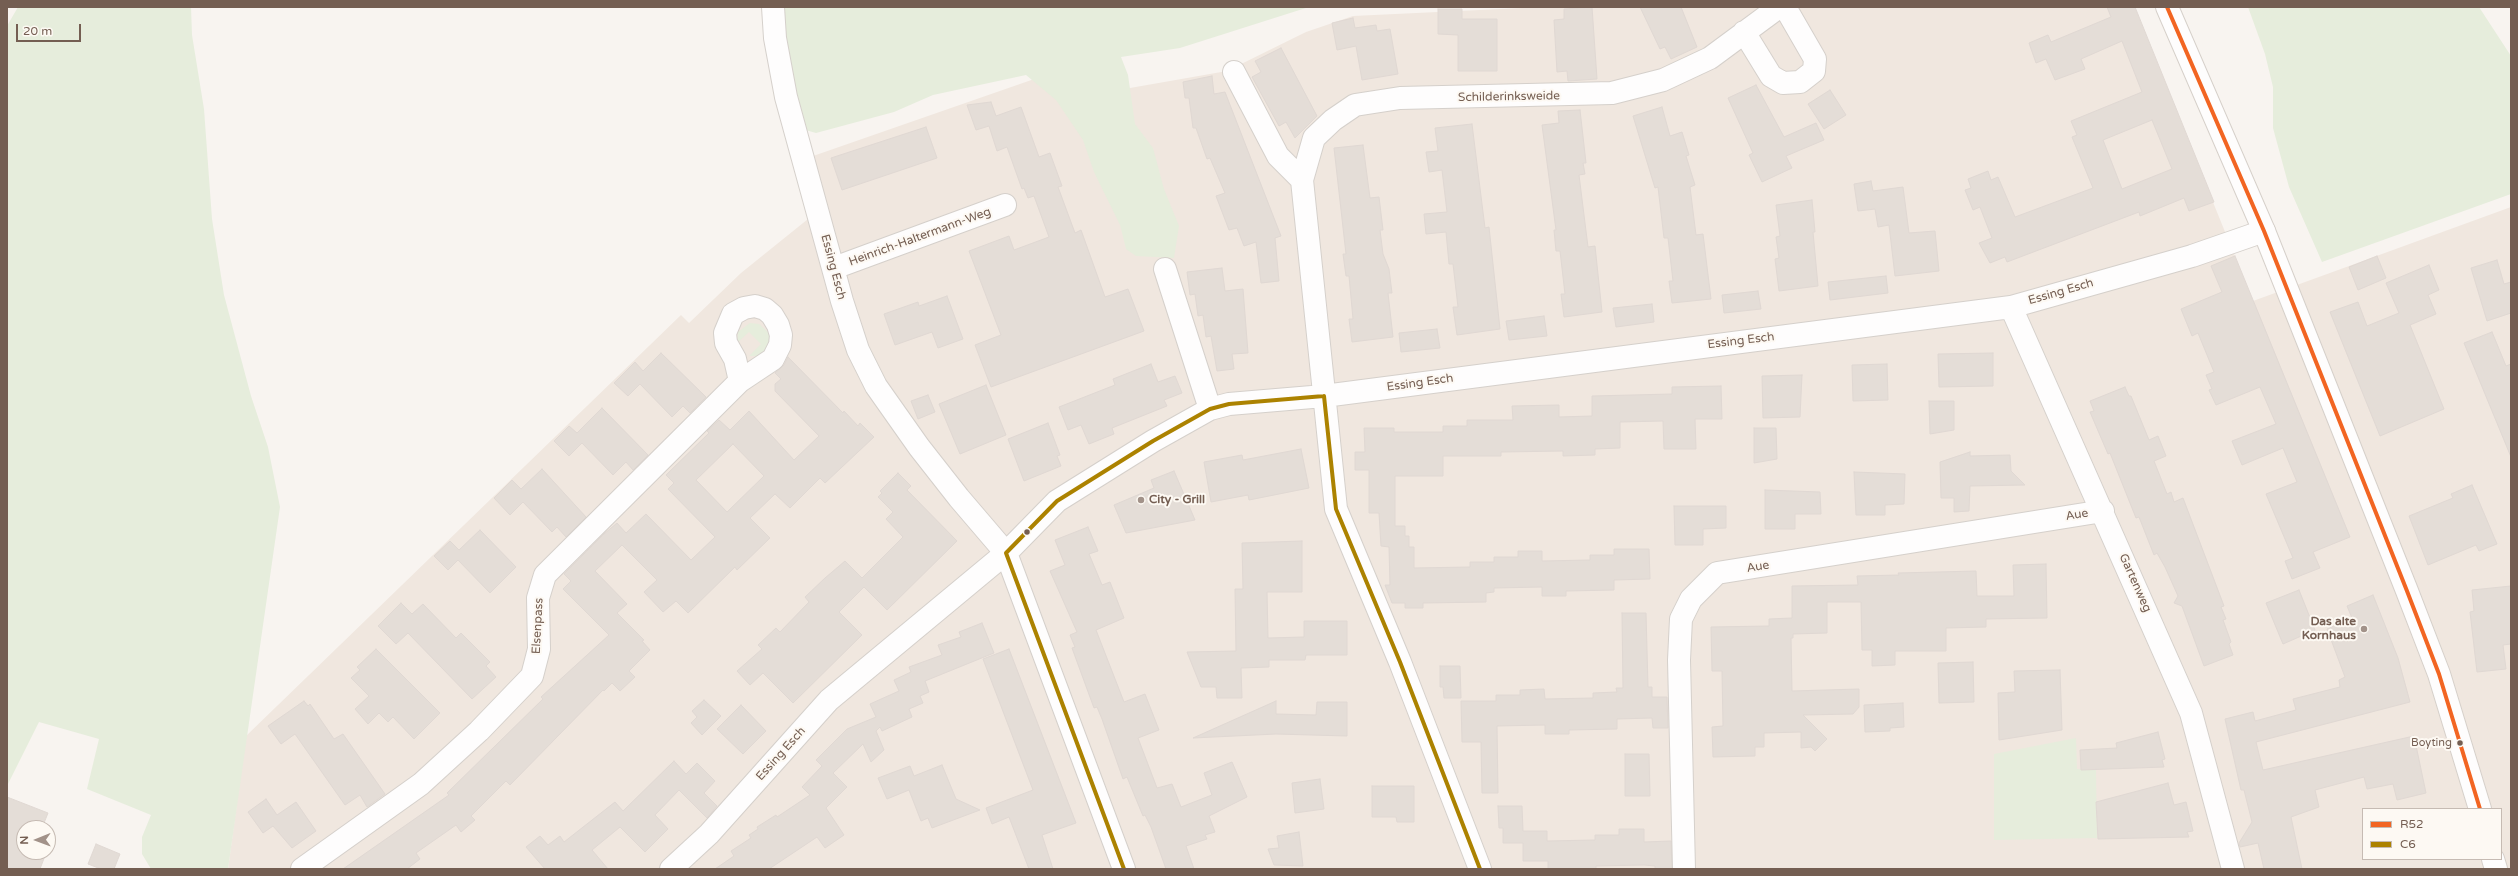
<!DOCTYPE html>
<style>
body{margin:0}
#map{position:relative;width:2518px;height:876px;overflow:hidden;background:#f8f4f0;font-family:"Varela Round",sans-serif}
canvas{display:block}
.frame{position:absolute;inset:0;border:8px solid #745e52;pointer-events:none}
.legend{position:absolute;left:2362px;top:808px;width:140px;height:52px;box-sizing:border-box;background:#fdf9f3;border:1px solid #c6bbb3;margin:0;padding:5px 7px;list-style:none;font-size:12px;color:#745e52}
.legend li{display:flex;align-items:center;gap:8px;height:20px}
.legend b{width:20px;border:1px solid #c6bbb3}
.north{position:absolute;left:16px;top:820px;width:40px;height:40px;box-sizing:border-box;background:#fdf9f3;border:1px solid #c6bbb3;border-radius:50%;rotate:269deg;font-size:11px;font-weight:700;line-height:16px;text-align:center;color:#745e52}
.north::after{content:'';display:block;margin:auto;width:14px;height:18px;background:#a29289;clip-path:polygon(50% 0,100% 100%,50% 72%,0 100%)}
.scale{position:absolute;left:16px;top:24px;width:65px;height:18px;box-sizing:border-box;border:2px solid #745e52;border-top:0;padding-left:5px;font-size:12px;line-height:14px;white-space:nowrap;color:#745e52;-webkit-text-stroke:3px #fdf9f3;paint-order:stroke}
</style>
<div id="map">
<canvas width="2518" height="876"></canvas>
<div class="frame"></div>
<ul class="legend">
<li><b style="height:5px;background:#f26522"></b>R52</li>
<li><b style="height:5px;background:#ac8200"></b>C6</li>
</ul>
<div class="north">N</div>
<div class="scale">20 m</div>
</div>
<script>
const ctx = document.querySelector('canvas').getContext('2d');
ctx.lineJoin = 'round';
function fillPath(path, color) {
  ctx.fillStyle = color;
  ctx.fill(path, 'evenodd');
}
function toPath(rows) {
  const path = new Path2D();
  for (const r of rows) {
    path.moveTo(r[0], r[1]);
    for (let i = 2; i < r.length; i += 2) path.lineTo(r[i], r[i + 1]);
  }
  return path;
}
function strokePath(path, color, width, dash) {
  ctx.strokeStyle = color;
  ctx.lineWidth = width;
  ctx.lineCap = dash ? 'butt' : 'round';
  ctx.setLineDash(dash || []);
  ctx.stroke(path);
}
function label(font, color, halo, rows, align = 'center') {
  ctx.font = font + ' "Varela Round",sans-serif';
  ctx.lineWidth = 4;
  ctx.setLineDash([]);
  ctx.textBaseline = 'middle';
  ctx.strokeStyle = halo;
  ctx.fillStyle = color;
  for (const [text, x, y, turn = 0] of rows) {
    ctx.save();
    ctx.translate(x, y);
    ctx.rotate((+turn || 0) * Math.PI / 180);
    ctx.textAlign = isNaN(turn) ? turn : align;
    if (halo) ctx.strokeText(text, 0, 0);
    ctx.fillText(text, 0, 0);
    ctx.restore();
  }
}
fillPath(toPath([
 [1543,7,2134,7,2253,301,2511,207,2511,869,228,869,246,736,681,315,689,323,741,273,808,219,793,163,1063,69,1130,88,1227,71,1306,32,1353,16],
 [2363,809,2501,809,2501,859,2363,859]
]), '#f0e7df');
fillPath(toPath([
 [18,7,191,7,192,35,204,109,212,219,224,295,251,396,268,447,280,507,228,869,151,869,142,854,142,837,151,815,87,789,99,739,39,722,7,786,7,26],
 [779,7,1309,7,1180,48,1121,57,1128,75,1135,124,1153,148,1164,189,1179,226,1174,258,1136,256,1126,249,1120,225,1094,172,1083,140,1056,100,1026,75,933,95,894,112,816,133,802,129],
 [2248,7,2479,7,2511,56,2511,194,2322,262,2289,187,2273,128,2273,87,2265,54],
 [750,323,759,324,768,332,771,341,763,356,749,356,761,344,749,332,737,343,738,332],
 [2076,738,2077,769,2096,770,2097,838,1994,840,1994,754]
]), '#e6eddc');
const building = toPath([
 [1592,7,1597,79,1568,81,1567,71,1557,72,1554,20,1564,19,1564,9,1592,7],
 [1640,7,1681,7,1697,47,1671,59,1665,47,1660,49,1640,7],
 [2107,7,2135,7,2214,202,2189,211,2184,198,2140,216,2139,212,2007,262,2005,257,1990,263,1979,243,1992,238,1980,207,1973,210,1965,190,1971,188,1968,179,1988,171,1991,180,1998,177,2015,217,2093,188,2072,137,2077,135,2071,121,2142,92,2122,41,2081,59,2085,69,2055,80,2046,59,2036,63,2029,43,2048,35,2051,42,2111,17,2107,7],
 [2152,120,2172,169,2122,189,2103,140,2152,120],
 [1438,9,1462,9,1462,19,1497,19,1497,71,1458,71,1458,35,1438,34,1438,9],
 [1353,18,1355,28,1376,25,1377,31,1390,29,1398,74,1362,80,1356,46,1337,50,1332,23,1353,18],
 [1281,48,1317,116,1295,138,1286,122,1279,126,1252,77,1261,72,1255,61,1281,48],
 [1212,76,1214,94,1225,92,1281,236,1275,238,1279,281,1261,283,1256,242,1244,246,1237,228,1229,230,1216,196,1225,193,1210,158,1207,159,1196,128,1193,128,1189,98,1185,98,1183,82,1212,76],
 [1756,85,1784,137,1816,123,1824,140,1786,156,1792,168,1762,182,1749,155,1753,153,1728,98,1756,85],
 [1830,90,1846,115,1824,129,1808,104,1830,90],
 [991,102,996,116,1021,107,1039,157,1050,153,1062,186,1058,187,1075,233,1081,230,1105,297,1128,289,1144,331,991,387,975,345,1001,335,969,251,1009,236,1014,250,1049,237,1034,196,1028,198,1024,188,1022,189,1007,147,997,151,989,126,976,130,967,105,991,102],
 [1662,107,1670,136,1682,132,1689,155,1686,156,1695,185,1690,187,1696,235,1703,234,1711,299,1672,303,1669,281,1673,281,1668,238,1664,238,1658,187,1655,188,1633,116,1662,107],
 [1580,110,1586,163,1583,163,1585,174,1579,175,1588,247,1595,246,1602,312,1564,317,1561,294,1565,294,1560,251,1556,251,1554,230,1556,230,1542,125,1559,123,1558,111,1580,110],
 [1472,124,1485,228,1489,227,1500,329,1457,335,1453,307,1458,307,1453,264,1449,264,1446,232,1426,234,1424,214,1447,212,1442,170,1429,172,1426,152,1438,151,1435,128,1472,124],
 [926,127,937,158,842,190,831,158,926,127],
 [1363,145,1370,198,1379,197,1383,230,1380,230,1383,254,1389,269,1392,293,1388,293,1393,337,1352,342,1349,319,1353,319,1349,276,1346,276,1343,254,1346,254,1334,148,1363,145],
 [1871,181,1873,191,1903,187,1909,233,1935,231,1939,271,1895,276,1889,225,1878,227,1875,209,1858,211,1854,184,1871,181],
 [1812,200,1815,232,1813,232,1818,286,1779,291,1775,259,1779,258,1776,237,1780,236,1776,205,1812,200],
 [2235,256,2350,537,2313,552,2320,568,2292,579,2285,561,2293,558,2266,494,2297,482,2283,448,2242,465,2232,441,2276,424,2260,387,2216,405,2209,390,2212,389,2206,375,2214,372,2198,333,2192,336,2181,309,2222,292,2211,266,2235,256],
 [2377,256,2386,278,2358,290,2349,267,2377,256],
 [2497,260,2504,284,2511,282,2511,313,2487,321,2471,268,2497,260],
 [2429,265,2439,290,2428,295,2436,314,2410,325,2444,409,2380,436,2330,312,2358,302,2367,326,2399,313,2386,283,2429,265],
 [1222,268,1225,291,1243,289,1248,353,1232,354,1234,369,1217,371,1211,336,1206,337,1203,315,1198,316,1195,294,1190,295,1187,272,1222,268],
 [1886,276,1888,293,1830,300,1828,282,1886,276],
 [1758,291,1761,309,1724,313,1722,295,1758,291],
 [947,296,963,339,938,348,932,332,895,345,884,314,918,302,919,306,947,296],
 [1652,304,1654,322,1616,327,1613,308,1652,304],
 [1544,316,1547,336,1509,340,1506,321,1544,316],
 [1437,329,1440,348,1401,352,1399,333,1437,329],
 [2492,332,2506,366,2511,364,2511,457,2464,343,2492,332],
 [661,353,706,397,690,413,683,406,672,417,640,384,628,396,614,383,635,362,643,371,661,353],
 [1993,353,1993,386,1939,387,1938,354,1993,353],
 [788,357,843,413,844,411,858,426,860,423,874,437,825,483,820,478,790,508,775,494,750,518,770,538,737,570,735,567,688,613,676,601,663,612,644,592,657,580,622,545,595,571,627,604,617,613,644,640,642,641,650,650,629,671,635,677,620,691,612,683,604,691,603,690,510,785,506,781,471,816,475,820,461,832,456,825,416,853,420,859,407,869,343,869,449,795,447,793,543,699,541,697,609,635,563,589,571,581,564,574,604,534,617,523,626,533,646,514,691,560,715,537,668,489,674,483,666,475,709,433,707,431,719,420,730,430,749,411,794,460,819,436,775,391,775,384,781,379,775,373,784,365,788,357],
 [733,444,764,476,727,512,696,480,733,444],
 [1151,364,1158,382,1175,376,1182,393,1164,400,1167,406,1112,428,1114,434,1089,444,1081,425,1068,430,1059,407,1115,385,1113,379,1151,364],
 [1887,364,1888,400,1853,401,1852,365,1887,364],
 [1802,375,1800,417,1763,418,1762,376,1802,375],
 [986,385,1006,435,960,454,939,404,986,385],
 [1721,386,1722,419,1695,419,1696,449,1664,449,1663,421,1620,422,1620,448,1595,449,1595,455,1563,456,1563,451,1501,452,1501,456,1443,456,1443,476,1395,476,1395,526,1405,526,1405,536,1409,536,1409,547,1414,547,1414,568,1470,567,1470,562,1494,562,1494,557,1518,557,1518,551,1542,551,1542,561,1590,560,1590,555,1614,555,1614,549,1649,549,1650,579,1614,580,1614,590,1566,591,1566,596,1542,596,1542,587,1494,588,1494,592,1486,593,1486,602,1423,603,1423,608,1405,608,1405,603,1392,603,1385,585,1390,585,1389,547,1381,546,1379,513,1369,513,1369,470,1355,470,1355,452,1365,452,1364,428,1394,428,1394,432,1443,432,1443,426,1467,426,1467,420,1513,420,1512,406,1559,405,1559,417,1592,416,1592,396,1672,394,1672,387,1721,386],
 [2125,387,2129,396,2131,396,2149,440,2158,436,2166,456,2154,461,2167,494,2171,492,2174,502,2183,498,2224,606,2221,607,2226,619,2223,620,2231,642,2229,644,2233,655,2204,666,2182,606,2174,603,2178,596,2165,567,2157,553,2154,555,2139,517,2136,518,2110,453,2108,454,2090,412,2094,411,2090,401,2125,387],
 [928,395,935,412,918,419,911,401,928,395],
 [1929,401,1954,401,1954,430,1930,434,1929,401],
 [602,408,648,455,633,470,626,462,613,475,582,443,569,456,554,441,569,426,577,433,602,408],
 [1048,423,1060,455,1057,456,1061,466,1024,481,1008,439,1048,423],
 [1754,428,1776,428,1777,459,1754,463,1754,428],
 [1301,449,1309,488,1249,500,1248,495,1211,502,1204,462,1242,455,1243,460,1301,449],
 [1970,452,1970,456,2010,455,2011,471,2025,485,1970,486,1969,511,1954,512,1954,498,1941,498,1940,462,1970,452],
 [542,469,586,517,566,537,557,527,552,532,523,502,510,515,494,498,512,480,521,489,542,469],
 [1174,471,1195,520,1126,533,1114,505,1154,488,1151,480,1174,471],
 [1854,472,1905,474,1904,504,1885,505,1885,515,1856,515,1854,472],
 [898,473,911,486,907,490,957,541,887,610,864,587,839,612,862,635,793,703,763,673,750,685,737,671,762,649,758,645,776,628,780,632,809,602,805,597,825,578,845,561,862,578,903,537,886,519,893,512,878,497,882,493,880,491,898,473],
 [2472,485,2497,544,2479,551,2476,545,2428,565,2409,516,2453,498,2451,494,2472,485],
 [1765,490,1820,492,1821,514,1795,514,1795,529,1765,529,1765,490],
 [1674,506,1726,506,1726,528,1703,529,1703,545,1675,545,1674,506],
 [1088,527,1098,551,1089,554,1102,585,1110,582,1124,618,1096,630,1124,702,1145,694,1159,730,1138,738,1157,788,1172,784,1181,807,1212,795,1204,773,1232,762,1247,797,1209,816,1215,832,1205,835,1207,839,1186,846,1194,869,1166,869,1151,827,1145,815,1143,816,1127,777,1123,779,1102,719,1097,707,1094,708,1072,648,1075,647,1070,635,1077,632,1050,571,1065,565,1055,540,1088,527],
 [480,530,516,567,490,593,458,560,448,570,434,556,450,541,459,550,480,530],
 [1302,541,1302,592,1267,592,1268,638,1304,637,1304,621,1347,621,1347,655,1306,655,1305,660,1269,660,1269,667,1241,668,1242,698,1217,698,1216,687,1201,687,1187,652,1236,651,1235,589,1243,589,1242,543,1302,541],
 [2046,564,2047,618,1986,619,1986,627,1946,628,1946,651,1895,651,1895,665,1872,666,1872,650,1862,650,1861,602,1827,602,1827,633,1793,634,1793,638,1791,638,1792,691,1859,689,1859,707,1853,714,1803,715,1827,739,1815,751,1811,747,1801,748,1801,732,1764,733,1764,747,1755,747,1755,756,1713,757,1712,727,1723,726,1722,671,1712,671,1711,627,1769,626,1769,619,1792,618,1792,586,1858,585,1857,576,1899,575,1898,573,1976,571,1977,596,2014,596,2013,565,2046,564],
 [2511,586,2511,644,2503,645,2506,669,2477,672,2470,612,2474,611,2472,590,2511,586],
 [2299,590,2315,630,2283,644,2266,603,2299,590],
 [2373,595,2398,658,2410,702,2256,742,2263,770,2414,736,2426,793,2397,800,2393,784,2367,789,2364,777,2315,790,2319,807,2291,817,2302,869,2264,869,2258,843,2240,847,2239,843,2252,822,2244,790,2241,790,2225,719,2253,712,2255,721,2296,710,2293,699,2340,687,2339,680,2345,677,2327,629,2352,618,2347,606,2373,595],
 [401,603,412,614,423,604,456,638,461,633,490,662,486,666,496,677,472,699,408,633,396,644,378,626,401,603],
 [1622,613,1646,613,1648,687,1652,687,1652,697,1667,697,1668,728,1653,728,1652,718,1617,719,1617,729,1569,730,1569,734,1545,734,1545,725,1497,726,1498,793,1482,793,1481,742,1462,742,1461,701,1496,701,1496,695,1520,695,1520,690,1544,689,1545,699,1593,698,1593,693,1617,692,1616,688,1623,688,1622,613],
 [982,623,994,653,925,681,929,692,920,696,923,703,909,709,912,717,882,731,880,727,876,731,884,750,871,762,863,744,833,773,847,787,826,808,844,835,825,848,817,837,769,869,715,869,734,856,731,851,751,838,749,835,758,829,757,827,776,815,777,817,810,795,802,787,822,766,816,760,847,729,876,717,870,704,899,691,894,680,911,672,909,667,942,655,938,645,961,637,959,632,982,623],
 [376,649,440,713,414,739,393,717,388,722,379,713,368,724,355,709,369,696,351,678,360,670,357,667,376,649],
 [1009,649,1076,823,1042,835,1053,869,1029,869,1009,817,992,824,986,808,1033,790,983,659,1009,649],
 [1973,662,1974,702,1939,703,1938,663,1973,662],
 [1440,666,1460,666,1461,698,1444,698,1443,687,1440,687,1440,666],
 [2060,670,2062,730,1999,740,1998,693,2015,692,2014,671,2060,670],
 [704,700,721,716,702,735,691,723,697,717,692,711,704,700],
 [304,701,308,706,310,704,334,739,343,734,385,794,367,807,360,795,345,805,295,734,281,744,268,726,304,701],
 [1276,701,1276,714,1316,715,1317,702,1347,702,1347,736,1276,734,1193,738,1276,701],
 [1903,703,1904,727,1890,728,1890,731,1865,732,1864,705,1903,703],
 [741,705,766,731,743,754,717,729,741,705],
 [2158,732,2165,759,2162,760,2164,767,2081,770,2080,750,2117,748,2116,743,2158,732],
 [1625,754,1649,754,1650,796,1625,796,1625,754],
 [674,761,686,774,697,763,715,781,704,793,717,806,707,818,679,790,655,815,668,829,645,852,620,827,592,850,608,869,545,869,526,847,540,836,548,845,560,836,564,842,615,802,623,811,674,761],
 [942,765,956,799,980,810,932,828,928,818,921,821,909,790,887,799,878,778,910,766,914,776,942,765],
 [1320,779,1324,809,1295,813,1292,783,1320,779],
 [2168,783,2174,805,2186,802,2193,831,2187,832,2189,837,2098,839,2096,802,2168,783],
 [1372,786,1414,786,1414,822,1397,822,1396,817,1372,817,1372,786],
 [7,797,48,813,42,828,24,828,24,852,46,853,40,869,7,869,7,797],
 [266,799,277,815,296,802,316,831,292,848,273,826,263,833,248,812,266,799],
 [1498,806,1522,806,1523,831,1547,831,1547,841,1595,840,1595,835,1619,835,1619,829,1644,829,1644,842,1671,841,1672,869,1655,869,1655,866,1644,865,1596,866,1596,869,1548,869,1548,861,1523,861,1523,843,1503,843,1503,828,1499,828,1498,806],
 [1299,832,1303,866,1274,865,1268,849,1279,848,1277,836,1299,832],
 [96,844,120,854,114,869,101,869,88,864,96,844]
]);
fillPath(building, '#e4ddd7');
strokePath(building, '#e0d8d3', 1);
const minor = toPath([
 [773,7,775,38,786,97,842,301,858,350,876,386,919,447,959,498,1006,553,1124,869],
 [1744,32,1771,76,1783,83,1800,82,1814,71,1815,59,1785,7],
 [1234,72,1278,156,1302,180],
 [834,268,1005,205],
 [1165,269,1210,409],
 [2011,307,2191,713,2233,869],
 [302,869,421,784,479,731,532,676,539,649,538,598,545,575,740,381,773,359,780,345,781,335,778,325,772,315,765,309,755,306,744,308,733,314,725,333,726,343,735,359,740,381],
 [671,869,709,834,829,700,1006,553,1057,501,1153,441,1210,409,1229,404,1324,396,2011,307,2192,256,2264,231],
 [1480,869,1400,662,1336,509,1302,180,1314,138,1333,120,1355,105,1400,98,1612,93,1663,80,1710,58,1779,7],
 [1684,869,1679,660,1681,619,1691,599,1717,573,2103,511]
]);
const secondary = toPath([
 [2167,7,2264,231,2407,591,2439,674,2480,809],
 [2493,859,2496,869]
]);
strokePath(minor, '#d5d0cb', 24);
strokePath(secondary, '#d6d0ca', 24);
strokePath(minor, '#fefdfd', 22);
strokePath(secondary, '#fefdfd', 22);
strokePath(toPath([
 [2167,7,2264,231,2407,591,2439,674,2480,809]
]), '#f26522', 4);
strokePath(toPath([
 [1324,396,1336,509,1400,662,1480,869],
 [1006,553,1057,501,1153,441,1210,409,1229,404,1324,396],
 [1006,553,1124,869]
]), '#ac8200', 4);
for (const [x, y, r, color] of [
 [1141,500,4,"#a29289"],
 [1027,532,3.5,"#745e52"],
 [2364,629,4,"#a29289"],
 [2460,743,3.5,"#745e52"]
]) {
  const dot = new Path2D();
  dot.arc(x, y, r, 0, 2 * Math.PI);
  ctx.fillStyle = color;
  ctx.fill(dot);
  strokePath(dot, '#fdf9f3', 1.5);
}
label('11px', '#745e52', '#fdf9f3', [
 ["Boyting",2452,743]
], 'right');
label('12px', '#745e52', '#fdf9f3', [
 ["Schilderinksweide",1509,97,-1],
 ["Heinrich-Haltermann-Weg",920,237,-20],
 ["Essing Esch",833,267,75],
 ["Essing Esch",2061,292,-16],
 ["Essing Esch",1741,341,-7],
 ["Essing Esch",1420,383,-8],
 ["Aue",2077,515,-9],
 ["Aue",1758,567,-9],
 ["Gartenweg",2135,583,66],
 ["Elsenpass",538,626,-87],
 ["Essing Esch",781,754,-48]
]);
label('bold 12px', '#745e52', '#fdf9f3', [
 ["City - Grill",1149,500],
 ["Das alte",2356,622,"right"],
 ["Kornhaus",2356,636,"right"]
], 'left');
</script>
